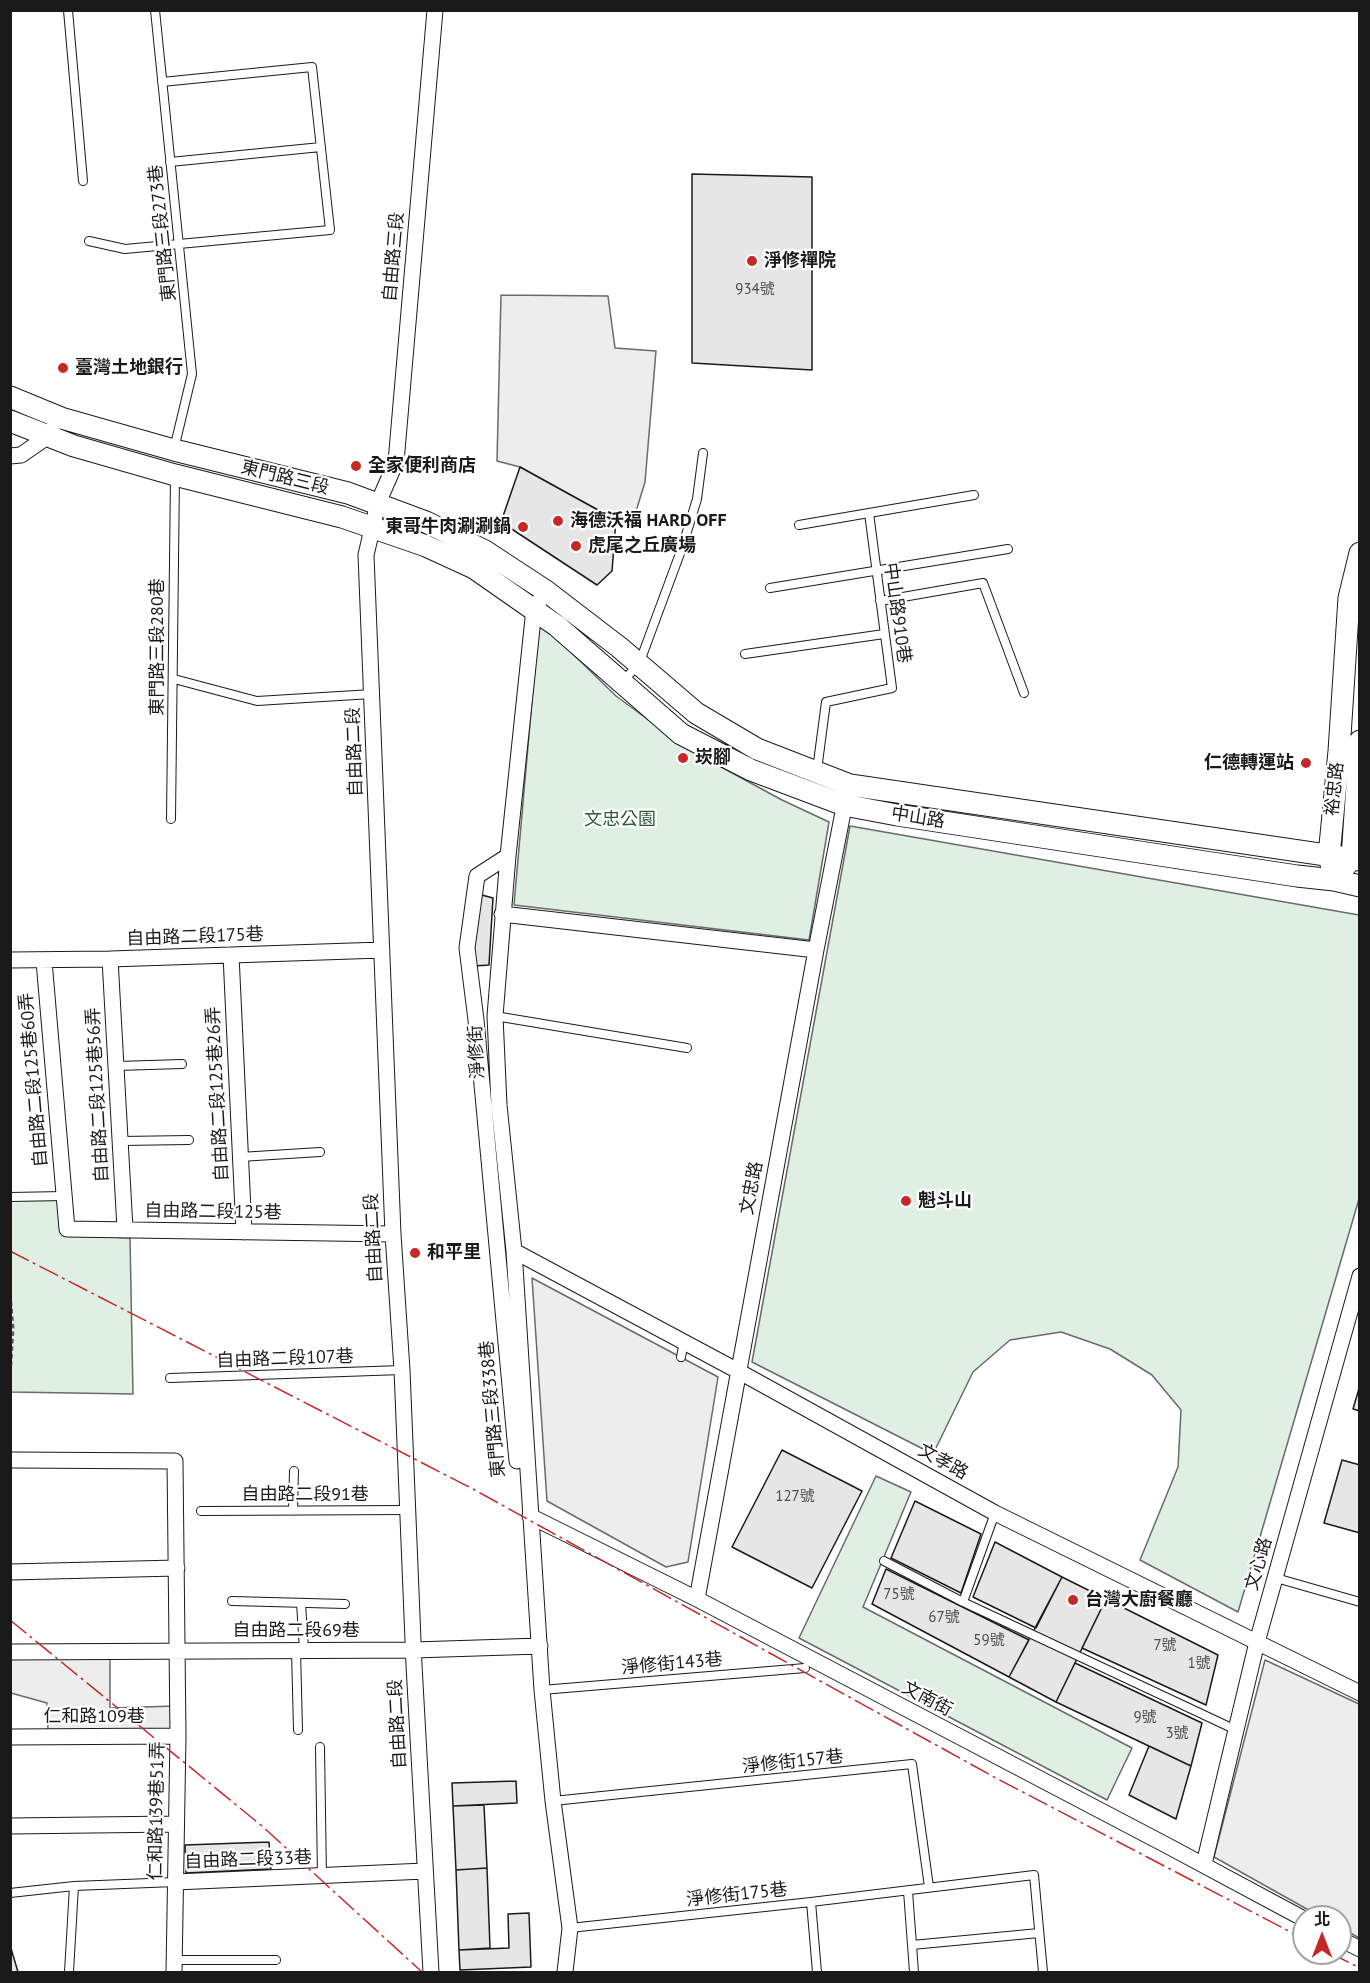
<!DOCTYPE html>
<meta charset="utf-8">
<style>
body{margin:0}
#map{position:relative;width:1370px;height:1983px;overflow:hidden;background:#fff;font-family:"PT Sans","Noto Sans TC",sans-serif}
canvas{display:block}
.frame{position:absolute;inset:0;border:12px solid #1a1a1a;pointer-events:none}
.north{position:absolute;left:1292px;top:1905px;width:60px;height:60px;box-sizing:border-box;background:#fff;border:2px solid #a3a3a3;border-radius:50%;rotate:0deg;font-size:16px;font-weight:700;line-height:24px;text-align:center;color:#1a1a1a}
.north::after{content:'';display:block;margin:auto;width:21px;height:27px;background:#c62828;clip-path:polygon(50% 0,100% 100%,50% 72%,0 100%)}
</style>
<div id="map">
<canvas width="1370" height="1983"></canvas>
<div class="frame"></div>
<div class="north">北</div>
</div>
<script>
const ctx = document.querySelector('canvas').getContext('2d');
ctx.lineJoin = 'round';
function fillPath(path, color) {
  ctx.fillStyle = color;
  ctx.fill(path, 'evenodd');
}
function toPath(rows) {
  const path = new Path2D();
  for (const r of rows) {
    path.moveTo(r[0], r[1]);
    for (let i = 2; i < r.length; i += 2) path.lineTo(r[i], r[i + 1]);
  }
  return path;
}
function strokePath(path, color, width, dash) {
  ctx.strokeStyle = color;
  ctx.lineWidth = width;
  ctx.lineCap = dash ? 'butt' : 'round';
  ctx.setLineDash(dash || []);
  ctx.stroke(path);
}
function label(font, color, halo, rows, align = 'center') {
  ctx.font = font + ' "PT Sans","Noto Sans TC",sans-serif';
  ctx.lineWidth = 4.5;
  ctx.setLineDash([]);
  ctx.textBaseline = 'middle';
  ctx.strokeStyle = halo;
  ctx.fillStyle = color;
  for (const [text, x, y, turn = 0] of rows) {
    ctx.save();
    ctx.translate(x, y);
    ctx.rotate((+turn || 0) * Math.PI / 180);
    ctx.textAlign = isNaN(turn) ? turn : align;
    if (halo) ctx.strokeText(text, 0, 0);
    ctx.fillText(text, 0, 0);
    ctx.restore();
  }
}
const green = toPath([
 [539,621,616,696,688,749,782,800,829,822,809,940,514,905,539,621],
 [850,826,1359,915,1359,1199,1238,1612,1140,1560,1178,1467,1181,1410,1152,1375,1110,1349,1061,1332,1010,1340,973,1372,933,1454,752,1362,850,826],
 [62,1199,64,1235,130,1238,133,1394,11,1392,10,1200,62,1199],
 [876,1476,911,1492,863,1607,1132,1748,1107,1800,799,1638,876,1476]
]);
fillPath(green, '#e0efe3');
strokePath(green, '#6a6a6a', 1.5);
const parking = toPath([
 [501,295,608,296,615,348,656,351,645,482,634,518,616,520,520,467,497,461,501,295],
 [532,1278,718,1377,688,1562,666,1567,547,1501,532,1278],
 [10,1657,110,1658,110,1708,176,1706,176,1732,48,1731,47,1703,11,1693,10,1657],
 [1265,1660,1359,1704,1359,1938,1340,1927,1340,1917,1321,1917,1214,1857,1265,1660]
]);
fillPath(parking, '#ededed');
strokePath(parking, '#6a6a6a', 1.5);
const building = toPath([
 [692,174,812,177,812,370,692,363,692,174],
 [520,467,616,520,612,571,597,585,501,522,520,467],
 [478,894,493,898,489,965,474,966,472,944,478,894],
 [1360,1385,1360,1411,1353,1409,1360,1385],
 [782,1450,862,1491,812,1588,732,1547,782,1450],
 [1342,1460,1360,1465,1360,1533,1324,1523,1342,1460],
 [915,1501,981,1534,961,1593,891,1558,915,1501],
 [995,1542,1062,1577,1036,1628,973,1597,995,1542],
 [886,1569,1029,1640,1009,1677,872,1604,886,1569],
 [1062,1577,1106,1599,1056,1702,1009,1677,1062,1577],
 [1106,1599,1218,1655,1206,1705,1082,1648,1106,1599],
 [1075,1663,1202,1723,1191,1766,1056,1702,1075,1663],
 [1149,1746,1191,1766,1176,1819,1129,1795,1149,1746],
 [516,1781,517,1803,453,1806,452,1783,516,1781],
 [484,1805,487,1868,456,1870,453,1806,484,1805],
 [269,1842,271,1869,186,1873,185,1845,269,1842],
 [487,1868,490,1948,459,1950,456,1870,487,1868],
 [529,1913,531,1967,460,1970,459,1950,509,1948,508,1914,529,1913],
 [10,1945,18,1972,10,1972,10,1945]
]);
fillPath(building, '#e6e6e6');
strokePath(building, '#1a1a1a', 1.5);
const lane = toPath([
 [68,10,83,181],
 [155,10,192,374,174,449],
 [170,162,321,147],
 [89,241,125,249,330,230,312,67,162,82],
 [799,525,974,495],
 [770,588,1008,549],
 [880,601,983,583,1024,693],
 [745,654,884,634],
 [174,679,257,701,372,694],
 [622,682,639,664,682,548,697,499,703,453],
 [817,770,826,702,892,688,869,513],
 [171,819,175,475],
 [495,1016,687,1048],
 [117,1066,182,1064],
 [121,1141,189,1140],
 [240,1157,320,1152],
 [10,1197,64,1196],
 [681,1357,684,1342],
 [170,1378,402,1370],
 [201,1511,409,1510],
 [293,1511,294,1471],
 [884,1561,963,1602,1236,1730],
 [1276,1578,1360,1602],
 [232,1601,345,1604],
 [963,1602,995,1513],
 [301,1603,304,1650],
 [296,1650,298,1730],
 [542,1690,805,1668],
 [320,1747,322,1877],
 [553,1801,912,1764,929,1887],
 [908,1891,914,1972],
 [10,1893,74,1886,175,1882],
 [811,1902,817,1972],
 [570,1928,811,1902,1034,1875,1043,1972],
 [912,1945,1039,1933],
 [174,1960,276,1960],
 [69,1972,74,1886]
]);
const street = toPath([
 [10,456,21,455,47,437,52,430],
 [546,591,534,609,508,856,495,1016,499,1105,514,1251,542,1690,553,1801,570,1928,565,1972],
 [508,856,477,876,467,948,476,1020,517,1461],
 [502,914,816,950],
 [231,955,244,1232],
 [110,959,125,1229],
 [10,960,110,959,382,950],
 [44,961,67,1229,393,1234],
 [514,1251,738,1371,995,1513,1360,1693],
 [10,1460,175,1461,178,1736,174,1972],
 [530,1516,697,1599,1168,1846,1304,1919],
 [10,1572,177,1568],
 [697,1599,816,950,846,797],
 [10,1652,414,1650,540,1646],
 [10,1737,178,1736],
 [10,1826,175,1824],
 [1204,1864,1257,1642,1360,1276],
 [175,1882,425,1871],
 [1340,1939,1360,1949],
 [431,1972,414,1665,402,1370,393,1234,366,555,378,503,396,462,435,10]
]);
const secondary = toPath([
 [10,397,61,418,174,450,348,493,426,522,485,551,546,591,619,647,696,713,757,749,850,785,1360,860],
 [10,421,74,446,175,475,342,517,426,546,474,568,557,626,681,734,751,770,844,805,897,815,1297,876,1334,880,1360,886],
 [1332,868,1329,856,1339,751,1349,598,1360,553],
 [1343,869,1352,858,1360,741]
]);
strokePath(lane, '#1a1a1a', 10);
strokePath(street, '#1a1a1a', 17);
strokePath(secondary, '#1a1a1a', 23);
strokePath(toPath([
 [10,1294,13,1328,10,1378]
]), '#5f5f5f', 3, [4.5, 3]);
strokePath(lane, '#fff', 8);
strokePath(street, '#fff', 15);
strokePath(secondary, '#fff', 21);
strokePath(toPath([
 [10,1251,473,1489,994,1777,1304,1939],
 [10,1620,262,1826,422,1972],
 [1330,1953,1360,1968]
]), '#c62828', 1.5, [21, 4.5, 3, 4.5]);
for (const [x, y, r, color] of [
 [752,261,6,"#c62828"],
 [63,368,6,"#c62828"],
 [356,466,6,"#c62828"],
 [558,521,6,"#c62828"],
 [523,527,6,"#c62828"],
 [576,546,6,"#c62828"],
 [683,758,6,"#c62828"],
 [1306,763,6,"#c62828"],
 [906,1201,6,"#c62828"],
 [415,1253,6,"#c62828"],
 [1073,1600,6,"#c62828"]
]) {
  const dot = new Path2D();
  dot.arc(x, y, r, 0, 2 * Math.PI);
  ctx.fillStyle = color;
  ctx.fill(dot);
  strokePath(dot, '#fff', 2);
}
label('15px', '#4d4d4d', null, [
 ["934號",755,290],
 ["127號",795,1497],
 ["75號",899,1595],
 ["67號",944,1618],
 ["59號",989,1641],
 ["7號",1165,1646],
 ["1號",1199,1664],
 ["9號",1145,1718],
 ["3號",1177,1734]
]);
label('18px', '#1a1a1a', '#fff', [
 ["東門路三段273巷",163,233,-96],
 ["自由路三段",394,257,-85],
 ["東門路三段",285,478,14],
 ["中山路910巷",897,613,82],
 ["東門路三段280巷",158,647,-90],
 ["自由路二段",355,752,-92],
 ["裕忠路",1335,789,-84],
 ["中山路",918,818,9],
 ["自由路二段175巷",195,937,-2],
 ["淨修街",477,1052,-93],
 ["自由路二段125巷60弄",34,1080,-95],
 ["自由路二段125巷26弄",218,1094,-93],
 ["自由路二段125巷56弄",98,1095,-93],
 ["文忠路",752,1188,-79],
 ["自由路二段125巷",213,1212,1],
 ["自由路二段",374,1238,-93],
 ["自由路二段107巷",285,1359,-2],
 ["東門路三段338巷",493,1409,-95],
 ["文孝路",943,1462,29],
 ["自由路二段91巷",305,1495],
 ["文心路",1259,1564,-74],
 ["自由路二段69巷",296,1631],
 ["淨修街143巷",672,1664,-5],
 ["文南街",927,1699,28],
 ["仁和路109巷",94,1717],
 ["自由路二段",398,1724,-93],
 ["淨修街157巷",793,1762,-6],
 ["仁和路139巷51弄",157,1811,-89],
 ["自由路二段33巷",248,1860,-2],
 ["淨修街175巷",737,1895,-6]
]);
label('bold 18px', '#1a1a1a', '#fff', [
 ["淨修禪院",764,261],
 ["臺灣土地銀行",75,368],
 ["全家便利商店",368,466],
 ["海德沃福 HARD OFF",570,521],
 ["東哥牛肉涮涮鍋",511,527,"right"],
 ["虎尾之丘廣場",588,546],
 ["崁腳",695,758],
 ["仁德轉運站",1294,763,"right"],
 ["魁斗山",918,1201],
 ["和平里",427,1253],
 ["台灣大廚餐廳",1085,1600]
], 'left');
label('18px', '#2b5a34', '#fff', [
 ["文忠公園",620,820]
]);
</script>
